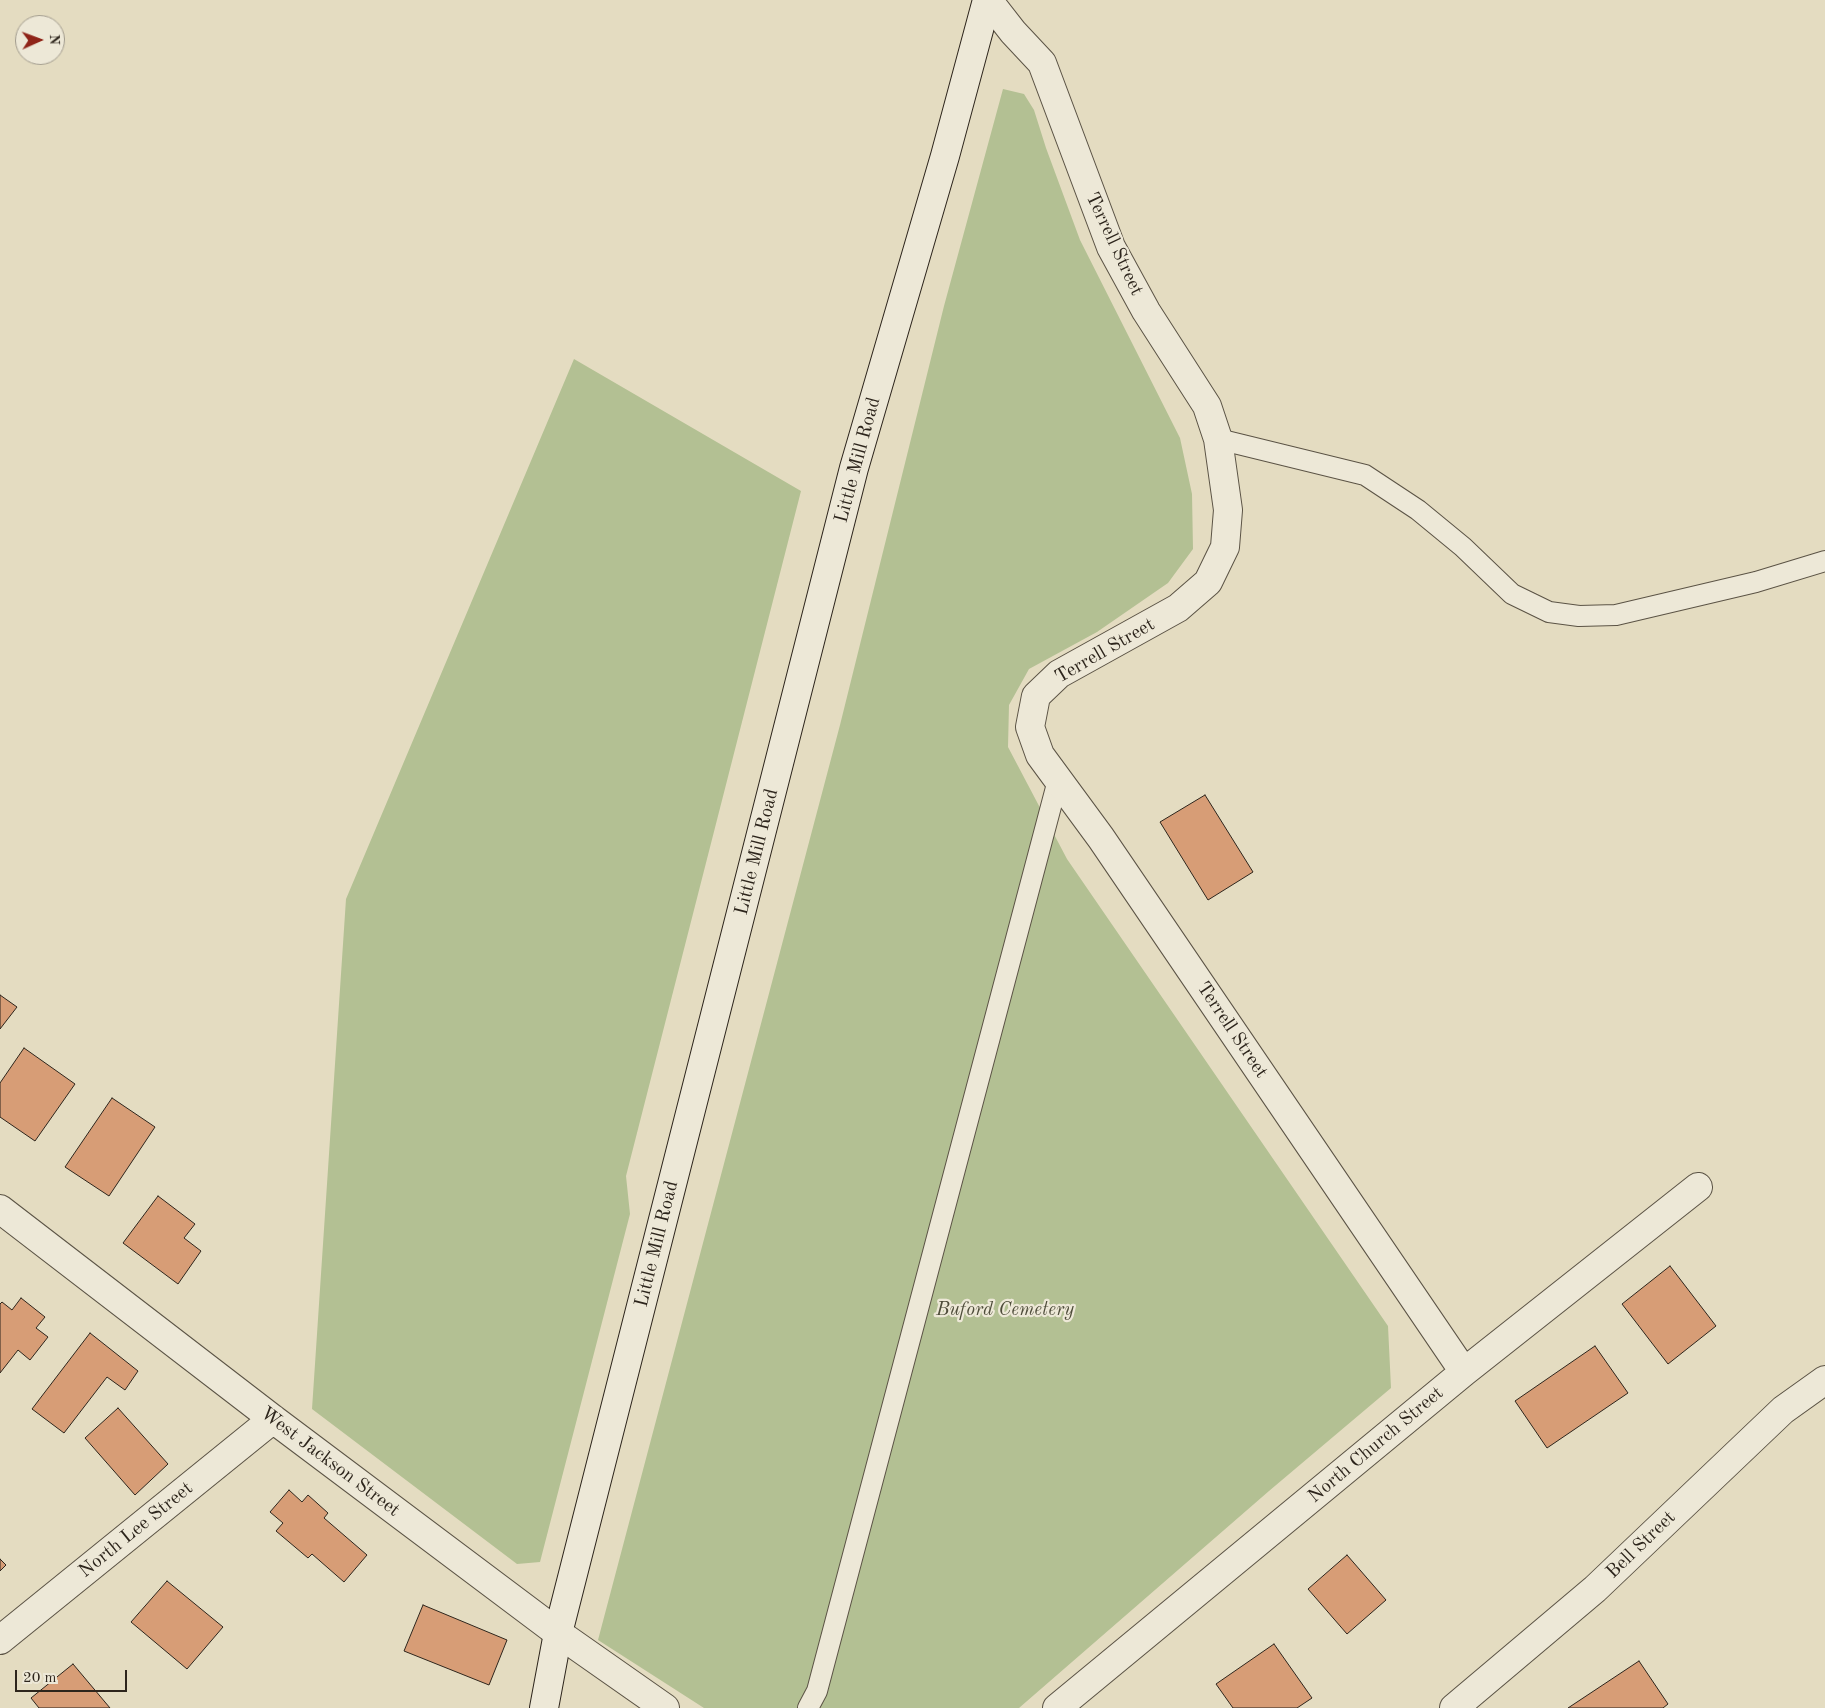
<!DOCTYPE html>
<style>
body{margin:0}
#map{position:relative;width:1825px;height:1708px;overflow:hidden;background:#e4dcc1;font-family:"Old Standard TT",serif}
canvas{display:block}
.north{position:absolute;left:15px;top:15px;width:50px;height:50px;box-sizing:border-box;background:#ede8d7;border:1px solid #a09a8c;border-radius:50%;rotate:88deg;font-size:14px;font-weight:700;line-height:20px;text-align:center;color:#2d251c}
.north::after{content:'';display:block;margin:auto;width:18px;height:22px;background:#8f2418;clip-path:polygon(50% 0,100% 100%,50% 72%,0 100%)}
.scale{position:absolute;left:15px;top:1670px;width:112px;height:22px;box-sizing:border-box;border:2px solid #2d251c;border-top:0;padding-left:6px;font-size:15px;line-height:18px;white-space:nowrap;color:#2d251c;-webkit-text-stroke:4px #ede8d7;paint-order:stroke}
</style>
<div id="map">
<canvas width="1825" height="1708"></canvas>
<div class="north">N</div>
<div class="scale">20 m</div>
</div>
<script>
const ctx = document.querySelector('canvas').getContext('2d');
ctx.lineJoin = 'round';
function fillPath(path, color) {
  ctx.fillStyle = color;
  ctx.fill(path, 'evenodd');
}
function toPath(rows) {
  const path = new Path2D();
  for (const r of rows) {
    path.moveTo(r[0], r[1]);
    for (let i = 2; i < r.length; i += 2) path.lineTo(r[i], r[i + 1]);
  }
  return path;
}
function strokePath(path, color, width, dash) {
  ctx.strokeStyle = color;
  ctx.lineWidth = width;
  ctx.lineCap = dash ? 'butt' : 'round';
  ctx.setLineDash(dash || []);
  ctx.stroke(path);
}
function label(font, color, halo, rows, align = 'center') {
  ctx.font = font + ' "Old Standard TT",serif';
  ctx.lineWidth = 4.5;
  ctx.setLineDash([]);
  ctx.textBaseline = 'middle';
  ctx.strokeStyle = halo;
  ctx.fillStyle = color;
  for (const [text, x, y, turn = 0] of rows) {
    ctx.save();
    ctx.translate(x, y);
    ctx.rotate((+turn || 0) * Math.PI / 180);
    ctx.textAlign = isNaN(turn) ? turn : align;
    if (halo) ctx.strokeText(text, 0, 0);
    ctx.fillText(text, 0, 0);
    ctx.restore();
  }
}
fillPath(toPath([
 [1003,89,1024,94,1034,110,1046,148,1080,240,1180,438,1192,494,1193,549,1168,583,1097,632,1029,669,1009,705,1008,747,1067,859,1388,1326,1391,1388,1269,1491,1019,1708,704,1708,598,1640,840,725,944,306],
 [574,359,801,491,626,1176,630,1214,540,1562,517,1564,312,1409,346,899]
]), '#b3c093');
const building = toPath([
 [1205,795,1253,872,1208,900,1160,822,1205,795],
 [0,995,17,1007,0,1029,0,995],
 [24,1048,75,1084,35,1141,0,1117,0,1083,24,1048],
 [112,1098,155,1127,109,1196,65,1167,112,1098],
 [158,1196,195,1224,184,1238,201,1251,178,1284,123,1243,158,1196],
 [1670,1266,1716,1326,1668,1364,1622,1304,1670,1266],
 [21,1298,45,1317,36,1328,48,1337,30,1360,18,1350,0,1373,0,1304,2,1302,12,1310,21,1298],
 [90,1333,138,1371,125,1390,107,1377,64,1433,32,1409,90,1333],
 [1595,1346,1628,1393,1547,1448,1515,1401,1595,1346],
 [118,1408,168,1464,135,1495,85,1438,118,1408],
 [289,1490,302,1502,308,1495,328,1513,324,1518,367,1555,344,1582,312,1554,308,1558,276,1531,283,1523,270,1512,289,1490],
 [1347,1555,1386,1600,1347,1634,1308,1589,1347,1555],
 [0,1559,6,1565,0,1571,0,1559],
 [167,1581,223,1627,187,1669,131,1622,167,1581],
 [423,1605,507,1640,489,1685,404,1651,423,1605],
 [1274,1644,1312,1698,1297,1708,1233,1708,1216,1684,1274,1644],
 [1639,1661,1668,1704,1663,1708,1568,1708,1639,1661],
 [73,1664,110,1708,39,1708,31,1698,73,1664]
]);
fillPath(building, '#d79d76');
strokePath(building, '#2d251c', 1);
const lane = toPath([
 [1218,439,1365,475,1418,510,1463,547,1512,594,1549,612,1579,616,1616,615,1756,582,1825,561],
 [808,1708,817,1691,1058,780]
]);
const street = toPath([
 [988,0,1013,32,1042,63,1111,247,1146,311,1207,406,1218,439,1228,510,1225,547,1208,582,1178,608,1059,674,1036,696,1030,727,1040,755,1101,838,1464,1372],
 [0,1209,273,1419,558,1633,665,1708],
 [0,1640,273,1419],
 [1057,1708,1464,1372,1698,1187],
 [1454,1708,1595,1589,1783,1410,1825,1380]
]);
const secondary = toPath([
 [544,1708,558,1633,854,468,945,156,987,0]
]);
strokePath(lane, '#5b5345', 22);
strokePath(street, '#5b5345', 30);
strokePath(secondary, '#2d251c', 30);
strokePath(lane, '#ede8d7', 20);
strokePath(street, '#ede8d7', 28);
strokePath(secondary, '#ede8d7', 28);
label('19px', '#2d251c', '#ede8d7', [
 ["Terrell Street",1114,244,65],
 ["Little Mill Road",858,460,-75],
 ["Terrell Street",1105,651,-30],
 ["Little Mill Road",757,852,-76],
 ["Terrell Street",1232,1030,56],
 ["Little Mill Road",657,1244,-76],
 ["North Church Street",1376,1445,-40],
 ["West Jackson Street",330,1462,37],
 ["North Lee Street",136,1530,-39],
 ["Bell Street",1641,1545,-44]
]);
label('italic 19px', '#4e4c3a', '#ede8d7', [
 ["Buford Cemetery",1005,1310]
]);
</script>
